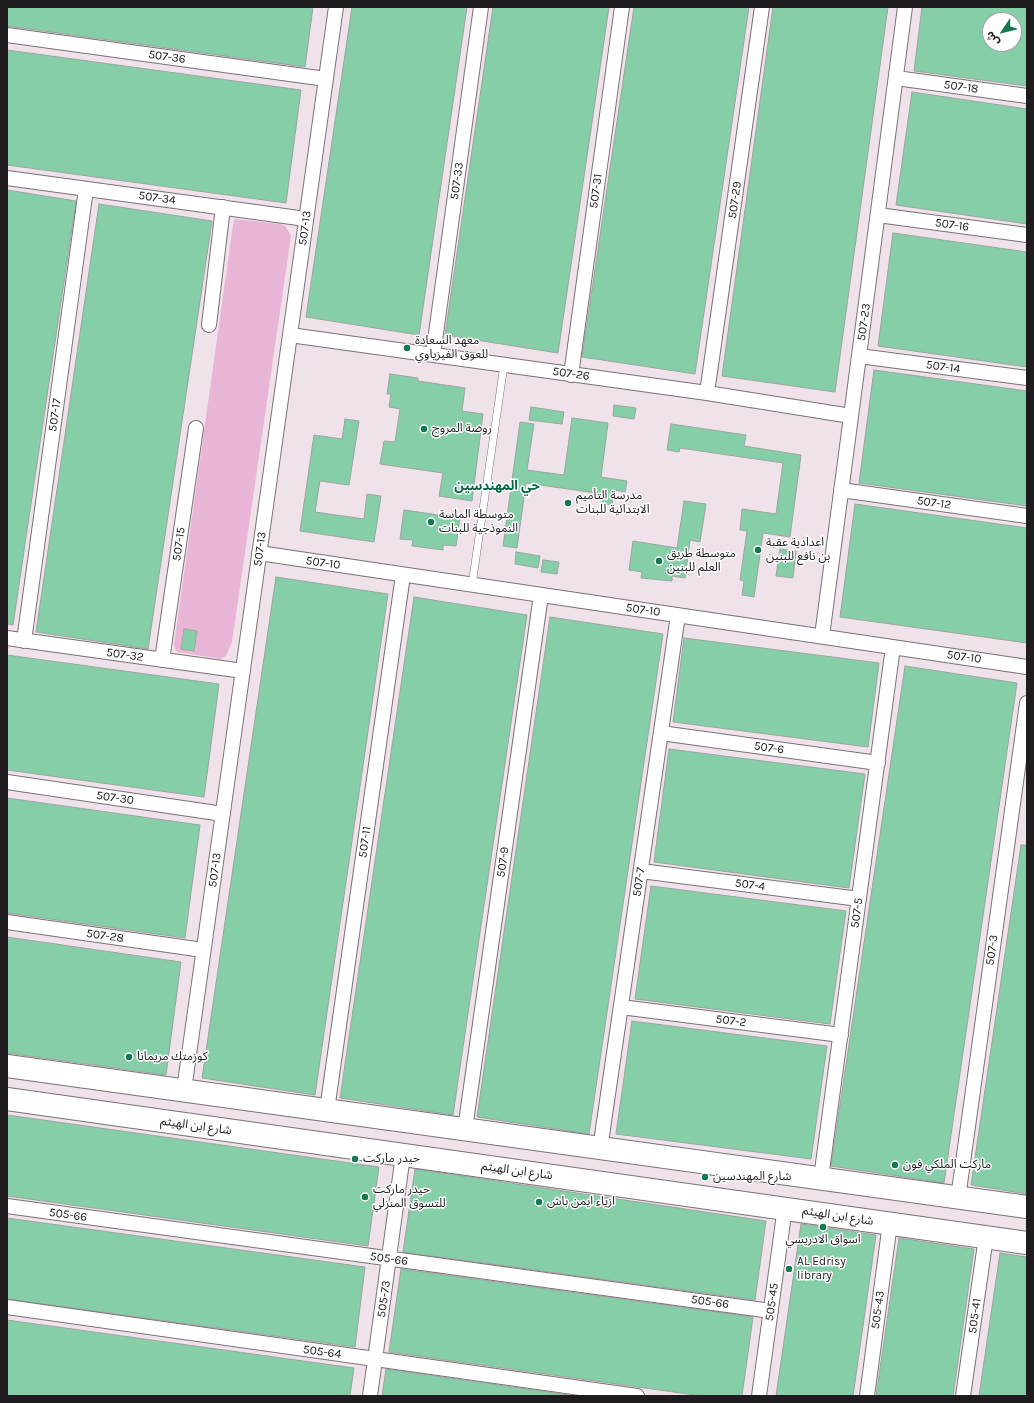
<!DOCTYPE html>
<meta charset="utf-8">
<style>
body{margin:0}
#map{position:relative;width:1034px;height:1403px;overflow:hidden;background:#f0e2ea;font-family:Karla,"Noto Sans Arabic",sans-serif}
canvas{display:block}
.frame{position:absolute;inset:0;border:8px solid #201b1e;pointer-events:none}
.north{position:absolute;left:982px;top:12px;width:40px;height:40px;box-sizing:border-box;background:#fff;border:1px solid #a6a4a5;border-radius:50%;rotate:235deg;font-size:11px;font-weight:700;line-height:16px;text-align:center;color:#201b1e}
.north::after{content:'';display:block;margin:auto;width:14px;height:18px;background:#157850;clip-path:polygon(50% 0,100% 100%,50% 72%,0 100%)}
</style>
<div id="map">
<canvas width="1034" height="1403"></canvas>
<div class="frame"></div>
<div class="north">ش</div>
</div>
<script>
const ctx = document.querySelector('canvas').getContext('2d');
ctx.lineJoin = 'round';
function fillPath(path, color) {
  ctx.fillStyle = color;
  ctx.fill(path, 'evenodd');
}
function toPath(rows) {
  const path = new Path2D();
  for (const r of rows) {
    path.moveTo(r[0], r[1]);
    for (let i = 2; i < r.length; i += 2) path.lineTo(r[i], r[i + 1]);
  }
  return path;
}
function strokePath(path, color, width, dash) {
  ctx.strokeStyle = color;
  ctx.lineWidth = width;
  ctx.lineCap = dash ? 'butt' : 'round';
  ctx.setLineDash(dash || []);
  ctx.stroke(path);
}
function label(font, color, halo, rows, align = 'center') {
  ctx.font = font + ' Karla,"Noto Sans Arabic",sans-serif';
  ctx.lineWidth = 3;
  ctx.setLineDash([]);
  ctx.textBaseline = 'middle';
  ctx.strokeStyle = halo;
  ctx.fillStyle = color;
  for (const [text, x, y, turn = 0] of rows) {
    ctx.save();
    ctx.translate(x, y);
    ctx.rotate((+turn || 0) * Math.PI / 180);
    ctx.textAlign = isNaN(turn) ? turn : align;
    if (halo) ctx.strokeText(text, 0, 0);
    ctx.fillText(text, 0, 0);
    ctx.restore();
  }
}
fillPath(toPath([
 [235,219,281,224,286,227,291,236,232,642,226,656,220,659,178,652,175,650,174,645,233,225]
]), '#e9b5d6');
const building = toPath([
 [7,7,313,7,305,67,7,26,7,7],
 [352,7,467,7,419,335,306,317,352,7],
 [493,7,609,7,558,353,445,335,493,7],
 [634,7,749,7,695,374,582,357,634,7],
 [773,7,888,7,835,392,722,376,773,7],
 [922,7,1027,7,1027,86,914,71,922,7],
 [990,20,1014,20,1014,44,990,44,990,20],
 [7,50,301,90,286,203,7,165,7,50],
 [912,92,1027,109,1027,224,896,205,912,92],
 [7,190,76,201,13,625,7,624,7,190],
 [99,204,212,221,148,649,36,632,99,204],
 [893,233,1027,252,1027,367,878,346,893,233],
 [874,370,1027,391,1027,506,859,483,874,370],
 [390,374,418,378,418,381,465,388,462,411,483,414,472,501,439,496,443,473,380,464,384,441,395,442,400,409,389,407,391,394,387,394,390,374],
 [614,405,636,408,634,419,613,416,614,405],
 [531,407,564,412,562,424,529,420,531,407],
 [572,418,608,423,601,477,627,481,625,492,614,490,612,505,602,503,603,494,526,483,517,548,503,546,520,422,534,424,527,470,564,475,572,418],
 [345,419,359,421,349,485,320,481,315,512,364,519,367,494,381,496,374,542,300,531,314,435,342,439,345,419],
 [671,424,746,435,744,446,801,455,790,537,763,533,754,597,742,595,744,581,740,580,747,531,740,530,742,509,776,514,783,463,680,448,679,452,667,450,671,424],
 [684,501,706,504,700,542,690,540,685,578,672,576,672,581,641,578,642,572,629,570,633,541,677,548,684,501],
 [855,504,1027,528,1027,643,840,617,855,504],
 [404,510,460,518,456,546,443,545,443,550,412,546,413,540,400,539,404,510],
 [780,549,796,551,793,578,776,576,780,549],
 [516,552,540,556,538,568,515,564,516,552],
 [543,560,559,562,557,574,541,572,543,560],
 [276,577,388,594,315,1095,202,1078,276,577],
 [414,597,527,615,453,1115,340,1098,414,597],
 [550,617,663,634,589,1134,477,1117,550,617],
 [184,629,197,631,194,651,181,649,184,629],
 [684,638,879,663,868,747,673,722,684,638],
 [7,655,219,684,204,797,7,770,7,655],
 [905,666,1017,683,944,1183,831,1166,905,666],
 [669,749,865,774,849,888,654,862,669,749],
 [7,798,200,825,185,938,7,913,7,798],
 [1021,845,1027,845,1027,1194,971,1185,1021,845],
 [651,886,846,911,830,1024,635,999,651,886],
 [7,937,181,962,166,1075,7,1053,7,937],
 [632,1021,827,1046,811,1159,616,1134,632,1021],
 [7,1115,379,1167,368,1246,7,1196,7,1115],
 [415,1169,766,1221,755,1300,403,1252,415,1169],
 [7,1218,365,1267,355,1347,7,1299,7,1218],
 [801,1224,876,1235,853,1396,776,1396,801,1224],
 [899,1238,974,1249,953,1396,876,1396,899,1238],
 [1000,1253,1027,1257,1027,1396,979,1396,1000,1253],
 [401,1269,753,1317,742,1396,702,1396,389,1352,401,1269],
 [7,1320,354,1368,350,1396,7,1396,7,1320],
 [386,1369,576,1396,382,1396,386,1369]
]);
fillPath(building, '#86cea8');
strokePath(building, '#99a69e', 1);
const lane = toPath([
 [472,585,504,365]
]);
const street = toPath([
 [7,35,326,79],
 [896,78,1027,96],
 [7,178,306,219],
 [878,215,1027,235],
 [209,325,223,207],
 [290,335,707,393,851,416],
 [433,355,481,7],
 [859,356,1027,378],
 [571,375,622,7],
 [707,393,762,7],
 [841,490,1027,516],
 [259,553,1027,667],
 [822,636,905,7],
 [7,638,243,671],
 [24,641,86,189],
 [162,660,196,428],
 [661,733,878,763],
 [7,782,223,814],
 [641,871,859,899],
 [7,922,203,950],
 [621,1007,841,1035],
 [184,1090,336,7],
 [327,1110,403,575],
 [465,1129,541,595],
 [600,1149,678,615],
 [821,1178,893,647],
 [958,1198,1027,703],
 [7,1206,771,1311],
 [7,1307,637,1396],
 [370,1396,403,1155],
 [759,1396,785,1207],
 [867,1396,890,1223],
 [963,1396,986,1237]
]);
const primary = toPath([
 [7,1066,1027,1207],
 [7,1099,1027,1243]
]);
strokePath(lane, '#7c7178', 8);
strokePath(street, '#7c7178', 16);
strokePath(primary, '#7c7178', 24);
strokePath(lane, '#fff', 7);
strokePath(street, '#fff', 14);
strokePath(primary, '#fff', 22);
for (const [x, y, r, color] of [
 [407,348,4,"#157850"],
 [424,429,4,"#157850"],
 [568,503,4,"#157850"],
 [431,522,4,"#157850"],
 [758,550,4,"#157850"],
 [659,561,4,"#157850"],
 [129,1057,4,"#157850"],
 [355,1159,4,"#157850"],
 [895,1165,4,"#157850"],
 [705,1177,4,"#157850"],
 [365,1197,4,"#157850"],
 [539,1202,4,"#157850"],
 [823,1227,4,"#157850"],
 [789,1269,4,"#157850"]
]) {
  const dot = new Path2D();
  dot.arc(x, y, r, 0, 2 * Math.PI);
  ctx.fillStyle = color;
  ctx.fill(dot);
  strokePath(dot, '#fff', 1.5);
}
label('12px', '#201b1e', '#fff', [
 ["507-36",167,57,8],
 ["507-18",961,87,8],
 ["507-33",457,181,-82],
 ["507-31",596,191,-82],
 ["507-34",157,198,8],
 ["507-29",735,200,-82],
 ["507-16",952,225,8],
 ["507-13",305,228,-82],
 ["507-23",864,322,-82],
 ["507-14",943,367,8],
 ["507-26",571,374,8],
 ["507-17",55,415,-82],
 ["507-12",934,503,8],
 ["507-15",179,544,-82],
 ["507-13",260,549,-82],
 ["507-10",323,563,8],
 ["507-10",643,610,8],
 ["507-32",125,655,8],
 ["507-10",964,657,8],
 ["507-6",769,748,8],
 ["507-30",115,798,8],
 ["507-11",365,842,-82],
 ["507-9",503,862,-82],
 ["507-13",215,870,-82],
 ["507-7",639,882,-82],
 ["507-4",750,885,7],
 ["507-5",857,913,-82],
 ["507-28",105,936,8],
 ["507-3",992,950,-82],
 ["507-2",731,1021,7],
 ["شارع ابن الهيثم",196,1126,8],
 ["شارع ابن الهيثم",517,1171,8],
 ["505-66",68,1215,8],
 ["شارع ابن الهيثم",838,1216,9],
 ["505-66",389,1259,8],
 ["505-73",384,1299,-82],
 ["505-66",710,1302,8],
 ["505-45",772,1302,-82],
 ["505-43",878,1310,-82],
 ["505-41",975,1316,-82],
 ["505-64",322,1352,8]
]);
label('12px', '#201b1e', '#fff', [
 ["معهد السعادة",415,341],
 ["للعوق الفيزياوي",415,355],
 ["روضة المروج",432,429],
 ["مدرسة التأميم",576,496],
 ["الابتدائية للبنات",576,510],
 ["متوسطة الماسة",439,515],
 ["النموذجية للبنات",439,529],
 ["اعدادية عقبة",766,543],
 ["بن نافع للبنين",766,557],
 ["متوسطة طريق",667,554],
 ["العلم للبنين",667,568],
 ["كوزمتك مريمانا",137,1057],
 ["حيدر ماركت",363,1159],
 ["ماركت الملكي فون",903,1165],
 ["شارع المهندسين",713,1177],
 ["حيدر ماركت",373,1190],
 ["للتسوق المنزلي",373,1204],
 ["ازياء ايمن باش",547,1202],
 ["اسواق الادريسي",823,1240,"center"],
 ["AL Edrisy",797,1262],
 ["library",797,1276]
], 'left');
label('bold 13px', '#046642', '#fff', [
 ["حي المهندسين",497,486]
]);
</script>
